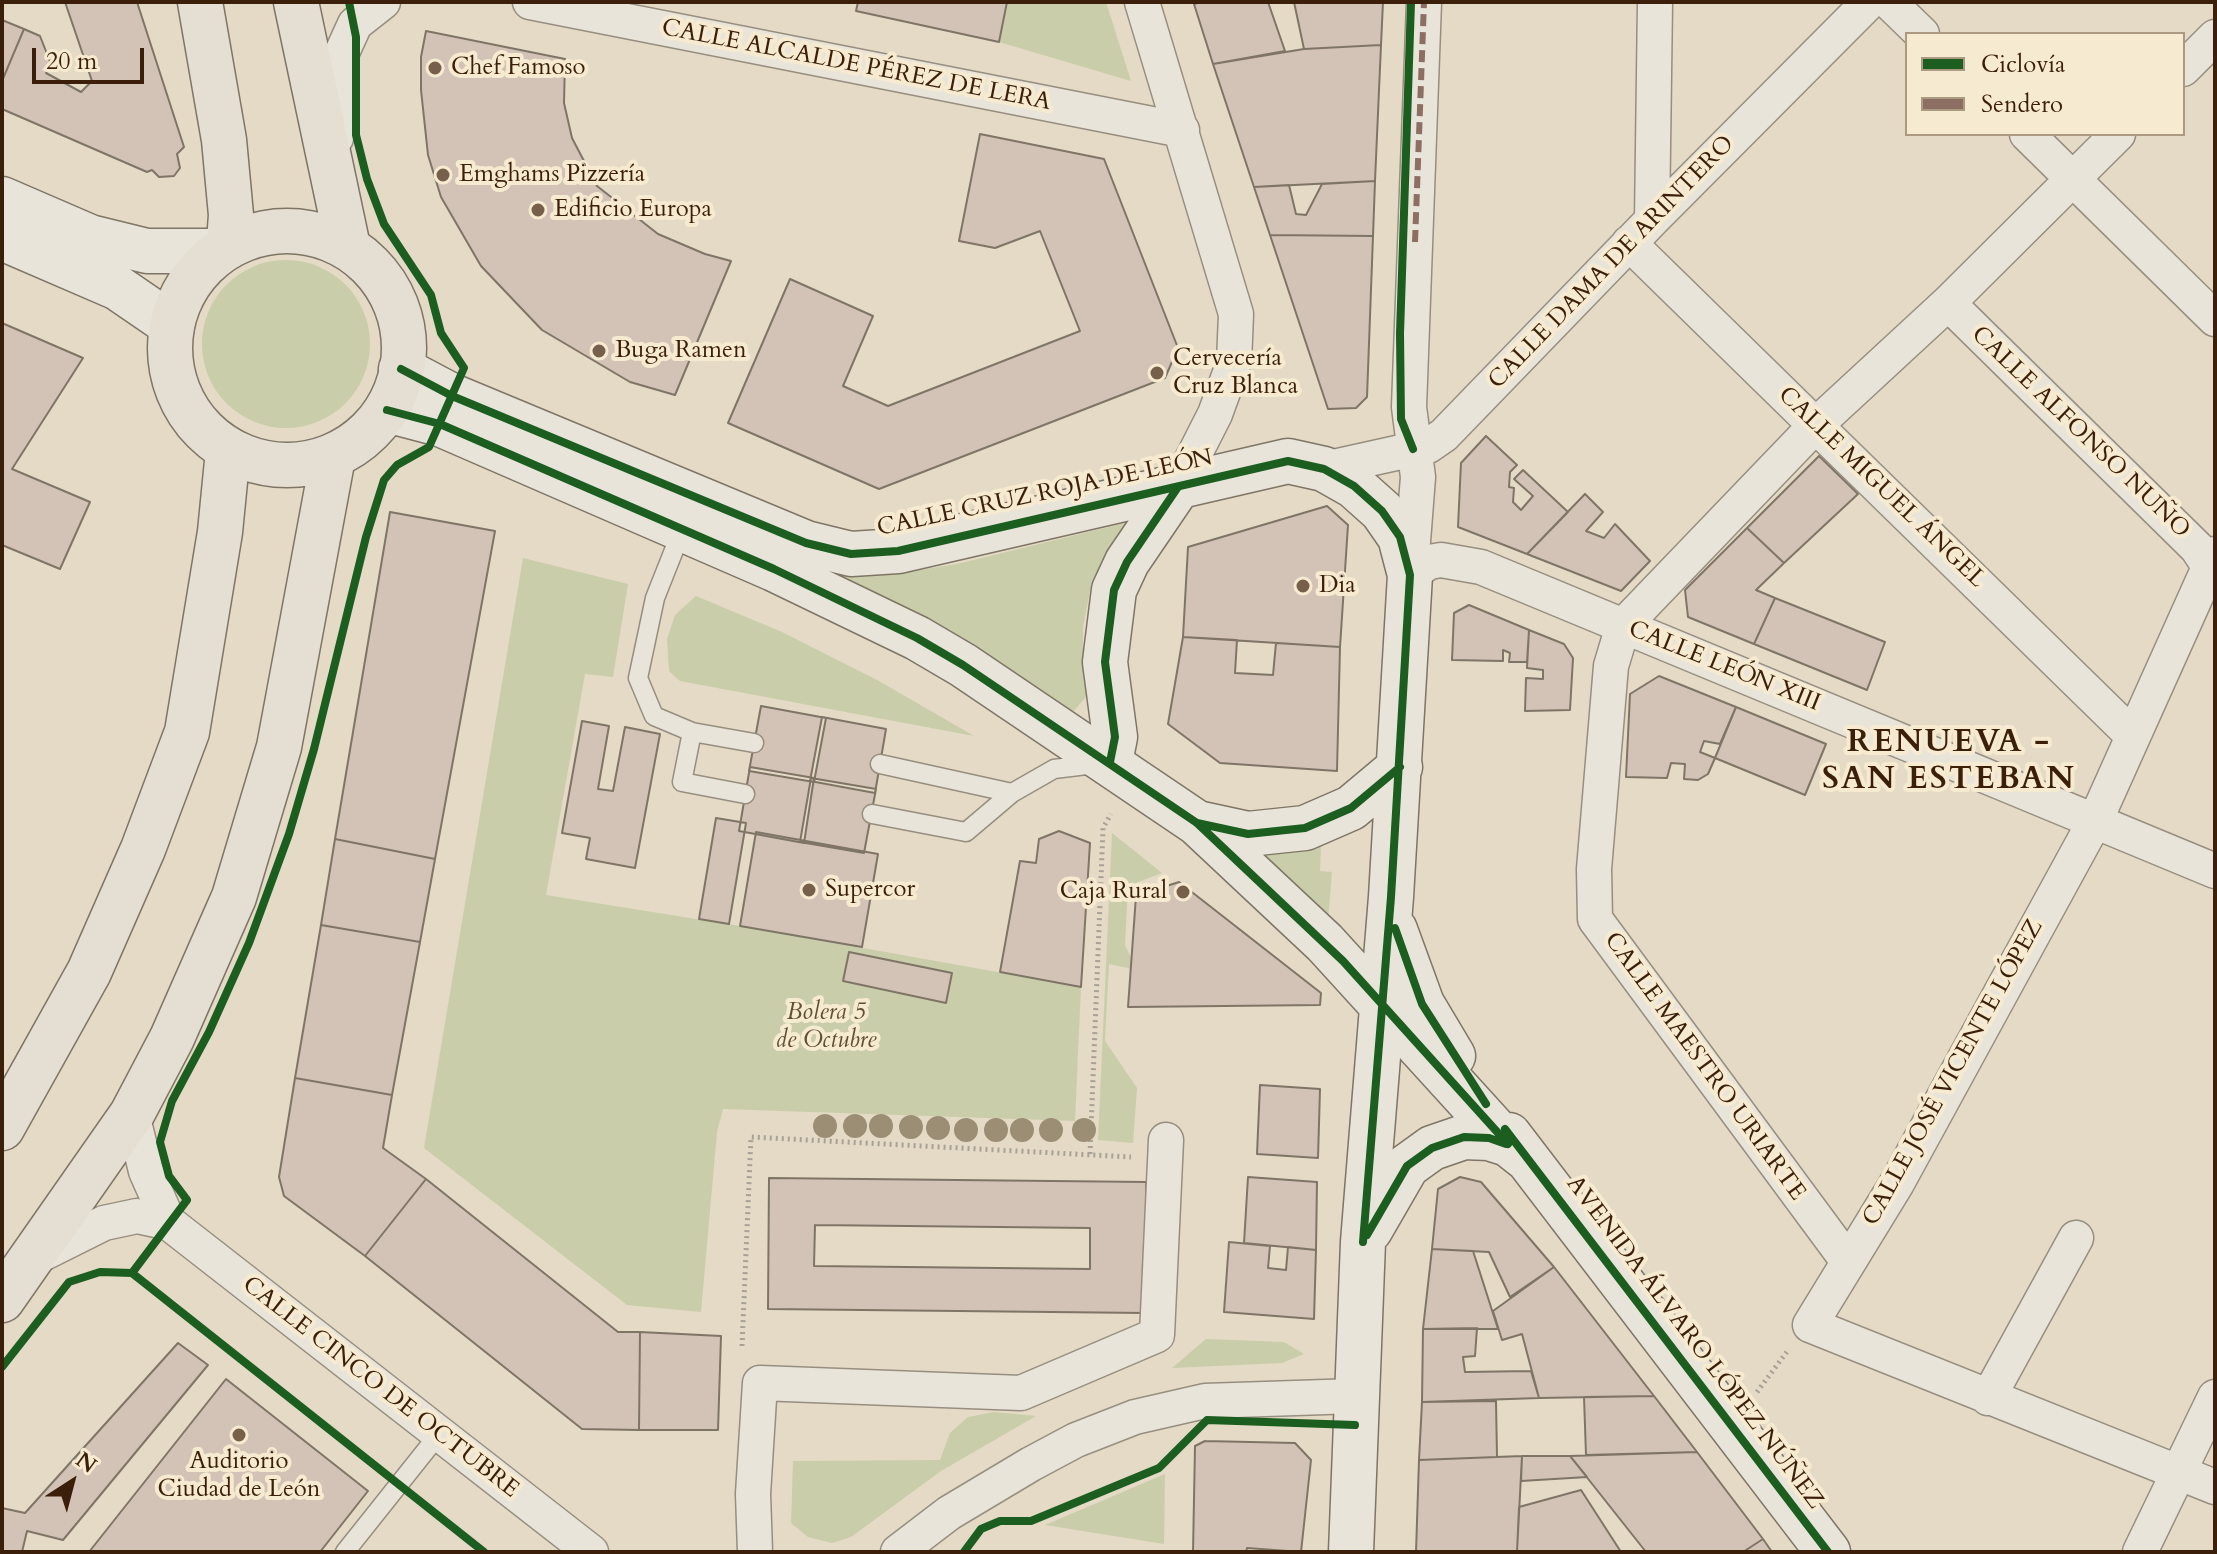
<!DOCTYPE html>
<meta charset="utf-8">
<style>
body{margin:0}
#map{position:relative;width:2217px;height:1554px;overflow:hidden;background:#e4dac5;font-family:Cardo,serif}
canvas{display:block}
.frame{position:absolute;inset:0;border:4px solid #3c1f0a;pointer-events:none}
.legend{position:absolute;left:1905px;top:32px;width:280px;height:104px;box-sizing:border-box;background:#f6ead1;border:2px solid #ac9981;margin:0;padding:10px 14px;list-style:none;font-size:24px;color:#3c1f0a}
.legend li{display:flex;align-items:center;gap:16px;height:40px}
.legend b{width:40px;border:2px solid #ac9981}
.north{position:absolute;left:32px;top:1442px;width:80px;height:80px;-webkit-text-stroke:6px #f6ead1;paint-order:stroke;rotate:36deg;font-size:22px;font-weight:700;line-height:32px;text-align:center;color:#3c1f0a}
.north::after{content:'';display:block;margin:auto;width:28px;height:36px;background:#3c1f0a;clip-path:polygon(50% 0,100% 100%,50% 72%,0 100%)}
.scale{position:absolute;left:32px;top:48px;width:112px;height:36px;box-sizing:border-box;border:4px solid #3c1f0a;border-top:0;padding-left:10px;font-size:24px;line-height:28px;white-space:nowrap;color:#3c1f0a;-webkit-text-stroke:6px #f6ead1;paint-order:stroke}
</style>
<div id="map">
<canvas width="2217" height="1554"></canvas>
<div class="frame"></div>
<ul class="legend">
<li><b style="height:10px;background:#1b5e20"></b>Ciclovía</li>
<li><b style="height:10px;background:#8d6e63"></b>Sendero</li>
</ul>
<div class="north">N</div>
<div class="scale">20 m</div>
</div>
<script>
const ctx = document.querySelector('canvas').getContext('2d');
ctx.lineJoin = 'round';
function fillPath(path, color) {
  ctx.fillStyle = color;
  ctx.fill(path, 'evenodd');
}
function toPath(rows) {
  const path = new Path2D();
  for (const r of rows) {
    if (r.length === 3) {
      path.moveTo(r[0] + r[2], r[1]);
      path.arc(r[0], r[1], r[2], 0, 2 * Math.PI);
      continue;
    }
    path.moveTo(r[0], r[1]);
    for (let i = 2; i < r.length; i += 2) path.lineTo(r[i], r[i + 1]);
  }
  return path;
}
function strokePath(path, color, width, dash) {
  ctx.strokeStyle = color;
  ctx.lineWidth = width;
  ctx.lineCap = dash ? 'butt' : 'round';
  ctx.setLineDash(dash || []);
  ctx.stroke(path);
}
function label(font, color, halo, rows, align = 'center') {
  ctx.font = font + ' Cardo,serif';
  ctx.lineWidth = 8;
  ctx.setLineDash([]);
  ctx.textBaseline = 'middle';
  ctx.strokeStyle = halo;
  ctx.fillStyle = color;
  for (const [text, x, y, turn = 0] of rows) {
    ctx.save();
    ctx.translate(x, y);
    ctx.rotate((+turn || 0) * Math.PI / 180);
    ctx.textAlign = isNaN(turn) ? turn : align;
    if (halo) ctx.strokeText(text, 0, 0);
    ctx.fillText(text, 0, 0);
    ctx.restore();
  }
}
fillPath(toPath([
 [1007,2,1106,2,1131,81,999,42],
 [286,344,84],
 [1129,522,1092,580,1083,627,1083,652,1090,692,1073,712,906,609,840,575,908,572,957,564],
 [523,558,628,584,613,677,585,674,546,895,740,926,1081,987,1075,1121,723,1109,717,1132,701,1312,627,1305,424,1148],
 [696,596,782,632,879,681,974,736,680,681,669,671,667,639,675,615],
 [1112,833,1162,873,1128,886,1125,945,1137,970,1109,964,1105,1041,1137,1088,1133,1143,1098,1140],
 [1321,844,1320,871,1332,872,1328,921,1256,853],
 [1206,1339,1284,1342,1304,1354,1282,1363,1172,1368],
 [994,1412,1036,1416,941,1471,851,1537,832,1543,808,1537,791,1523,793,1461,940,1460,950,1433,968,1417],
 [1165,1474,1164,1544,1045,1525]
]), '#cacdaa');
const building = toPath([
 [65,2,137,2,184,147,177,154,180,168,174,176,159,177,152,170,147,172,2,109,2,81,24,29,40,36,51,64,46,73,81,92,92,81,65,2],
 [858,2,1007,2,999,42,856,11,858,2],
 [1201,2,1268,2,1285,51,1213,64,1194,4,1201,2],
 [1294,2,1383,2,1381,45,1304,49,1294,2],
 [2,20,24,29,2,81,2,20],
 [426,31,565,59,564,103,572,138,597,186,658,234,705,254,731,261,675,395,630,382,542,330,481,266,441,197,428,155,421,90,421,57,426,31],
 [1381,45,1375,181,1254,187,1213,64,1304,49,1381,45],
 [980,134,1104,159,1178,348,1165,378,879,489,728,423,790,279,873,316,843,386,888,406,1080,331,1040,231,995,248,959,241,980,134],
 [1375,181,1373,236,1270,235,1254,187,1289,185,1296,214,1306,215,1322,184,1375,181],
 [1270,235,1373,236,1367,397,1356,408,1328,409,1270,235],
 [2,323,83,358,12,469,90,502,60,569,2,545,2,323],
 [1486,436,1517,465,1510,472,1509,487,1514,488,1513,502,1521,510,1533,496,1514,479,1523,470,1568,512,1527,554,1458,527,1461,463,1486,436],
 [1819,456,1858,494,1784,563,1747,528,1819,456],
 [1585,494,1603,512,1586,531,1604,538,1615,524,1650,561,1621,591,1527,554,1585,494],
 [1327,506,1348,525,1340,647,1183,637,1188,547,1327,506],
 [390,512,495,531,435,859,335,839,390,512],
 [1747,528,1784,563,1756,590,1775,598,1754,644,1688,617,1685,590,1747,528],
 [1775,598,1885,642,1867,690,1754,644,1775,598],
 [1469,605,1529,630,1527,662,1509,662,1510,653,1503,650,1503,661,1452,660,1454,613,1469,605],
 [1529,630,1564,644,1573,658,1570,710,1525,711,1526,678,1543,679,1543,670,1527,668,1529,630],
 [1183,637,1237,640,1235,673,1273,675,1276,643,1340,647,1337,771,1220,763,1168,724,1183,637],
 [1659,676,1736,707,1720,744,1704,741,1700,752,1715,758,1708,774,1698,780,1684,779,1685,764,1671,763,1667,778,1626,777,1630,694,1659,676],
 [761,706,826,718,814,782,749,771,761,706],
 [1736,707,1826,744,1805,795,1715,758,1736,707],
 [822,717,886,729,875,793,810,781,822,717],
 [582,721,609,726,598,789,613,791,625,727,660,734,635,868,586,859,590,838,562,833,582,721],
 [750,767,814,778,804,843,739,831,750,767],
 [811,778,876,789,864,853,800,842,811,778],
 [716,818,746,823,729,924,699,919,716,818],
 [1059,831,1090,843,1081,987,1000,972,1020,861,1036,863,1039,839,1059,831],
 [756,832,878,854,862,947,740,926,756,832],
 [335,839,435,859,420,942,321,925,335,839],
 [1179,882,1321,993,1320,1005,1128,1007,1136,896,1179,882],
 [321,925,420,942,392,1095,295,1078,321,925],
 [849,952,952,973,946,1003,843,981,849,952],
 [295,1078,392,1095,383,1148,426,1179,365,1256,284,1196,279,1177,295,1078],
 [1260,1085,1320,1089,1318,1158,1257,1154,1260,1085],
 [1248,1177,1317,1182,1316,1250,1244,1243,1248,1177],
 [1460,1177,1481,1182,1554,1267,1510,1297,1489,1252,1432,1249,1438,1189,1460,1177],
 [769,1178,1146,1182,1146,1313,768,1309,769,1178],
 [815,1225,1090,1228,1090,1269,814,1266,815,1225],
 [426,1179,618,1332,640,1332,639,1430,582,1429,365,1256,426,1179],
 [1229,1242,1270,1246,1268,1268,1286,1270,1288,1247,1316,1250,1314,1319,1224,1312,1229,1242],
 [1432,1249,1473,1251,1498,1329,1423,1329,1432,1249],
 [1554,1267,1654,1396,1539,1398,1522,1334,1502,1340,1493,1311,1554,1267],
 [1477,1328,1475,1356,1463,1357,1465,1372,1531,1371,1539,1398,1422,1402,1423,1329,1477,1328],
 [640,1332,721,1336,718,1430,639,1430,640,1332],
 [178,1343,208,1365,63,1540,27,1531,22,1552,2,1552,2,1508,25,1513,178,1343],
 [226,1379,368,1491,320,1552,89,1552,226,1379],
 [1654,1396,1697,1452,1586,1455,1584,1397,1654,1396],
 [1496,1401,1497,1457,1419,1460,1422,1402,1496,1401],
 [1205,1441,1295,1443,1311,1460,1301,1552,1247,1548,1246,1552,1193,1552,1195,1446,1205,1441],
 [1697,1452,1763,1539,1743,1552,1646,1552,1570,1456,1697,1452],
 [1522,1456,1517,1552,1416,1552,1419,1460,1522,1456],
 [1522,1456,1570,1456,1587,1477,1521,1481,1522,1456],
 [1581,1490,1621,1552,1517,1552,1519,1507,1581,1490],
 [1763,1539,1772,1552,1743,1552,1763,1539]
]);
fillPath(building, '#d3c3b6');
strokePath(building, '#7f7567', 2);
const service = toPath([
 [682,530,655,598,638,678,654,716,692,732,754,743],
 [692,732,682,782,745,794],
 [880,764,1012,793,1054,769,1095,764],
 [872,814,966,832,1012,793],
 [345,1552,439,1434]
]);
const minor = toPath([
 [530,2,1182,130],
 [1142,2,1236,314,1234,362,1215,414,1178,487],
 [1889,2,1922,34],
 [2183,69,2215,37],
 [2027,134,2215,319],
 [336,138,339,59,355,24,383,2],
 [1652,220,1655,2],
 [1629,243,2132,735],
 [1948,303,2197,548,2209,566],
 [1324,469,1428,446,1444,435,1652,220,1869,2],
 [2215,554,2096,819,1897,1183,1810,1325,2215,1487],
 [1411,567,1418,477,1409,407,1424,2],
 [1410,575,1429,562,1441,560,1481,567,2215,871],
 [132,1114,146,1171,169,1223],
 [34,1258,104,1223,137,1216,169,1223,591,1552],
 [1847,1260,1595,919,1594,869,1611,666,1623,626,1817,424,1948,303,2118,134],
 [1988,1398,2076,1238],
 [755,1552,753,1494,760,1383,1021,1393,1157,1335,1166,1140],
 [898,1552,949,1513,1031,1464,1076,1440,1135,1417,1205,1401,1356,1396],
 [2140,1552,2215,1397]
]);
const secondary = toPath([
 [2,199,90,237,147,251,219,251],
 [2,238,118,288,172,325],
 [401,369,452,396,806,543,851,554,898,551,1288,461,1324,469,1354,486,1382,511,1400,537,1410,575,1391,897,1363,1242,1351,1552],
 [387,410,440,424,774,569,917,638,963,665,1197,823,1325,943,1508,1144,1527,1159],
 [1110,762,1115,737,1105,662,1114,590,1127,562,1178,487],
 [1197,823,1248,834,1305,828,1351,808,1400,767],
 [1395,930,1422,1004,1453,1056],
 [1509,1135,1828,1552],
 [1370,1230,1407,1166,1432,1148,1464,1137,1489,1138,1508,1144]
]);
const primary = toPath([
 [200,2,224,140,231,215,229,242],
 [296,2,348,247],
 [287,348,117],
 [2,1128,89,972,143,849,187,732,220,532,228,451],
 [2,1300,132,1114,172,1038,234,897,279,747,333,457]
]);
strokePath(service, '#978e80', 21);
strokePath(minor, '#978e80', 37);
strokePath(secondary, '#7f7567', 47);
strokePath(primary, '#7f7567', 47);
strokePath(toPath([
 [1090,1154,1103,828,1111,814],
 [742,1346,751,1137,1131,1157],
 [1757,1392,1789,1349]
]), '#a8a197', 5, [2, 4]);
strokePath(service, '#e9e4d9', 18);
strokePath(minor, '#e9e4d9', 34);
strokePath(secondary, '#e9e4d9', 44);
strokePath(primary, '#e5dfd3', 44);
strokePath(toPath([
 [1415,242,1424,2]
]), '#8d6e63', 6, [12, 6]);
strokePath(toPath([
 [349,2,356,37,356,135,367,179,384,224,431,295,441,333,464,368,429,447,397,465,384,480,366,537,314,749,289,834,249,943,209,1032,172,1101,160,1142,169,1176,187,1200,132,1273,484,1552],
 [1411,2,1400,333,1401,419,1413,449],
 [401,369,452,396,806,543,851,554,898,551,1288,461,1324,469,1354,486,1382,511,1400,537,1410,575,1391,897,1363,1242],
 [387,410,440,424,774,569,917,638,963,665,1197,823,1343,961,1508,1144],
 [1110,762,1115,737,1105,662,1114,590,1127,562,1178,487],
 [1197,823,1248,834,1305,828,1351,808,1400,767],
 [1395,928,1422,1004,1486,1104],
 [1505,1129,1828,1552],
 [1367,1235,1407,1166,1432,1148,1464,1137,1489,1138,1506,1144],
 [2,1367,69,1282,100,1272,132,1273],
 [964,1552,981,1529,1000,1521,1031,1521,1159,1468,1207,1420,1355,1425]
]), '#1b5e20', 8);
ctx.fillStyle = '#9b8e75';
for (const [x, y] of [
 [825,1126],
 [855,1126],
 [881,1126],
 [911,1127],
 [938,1128],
 [966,1130],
 [996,1130],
 [1022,1130],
 [1051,1130],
 [1084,1130]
]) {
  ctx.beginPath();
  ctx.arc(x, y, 12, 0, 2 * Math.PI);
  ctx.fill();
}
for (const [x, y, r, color] of [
 [435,68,8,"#77604b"],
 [443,175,8,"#77604b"],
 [538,210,8,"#77604b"],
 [599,351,8,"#77604b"],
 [1157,373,8,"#77604b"],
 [1303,586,8,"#77604b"],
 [809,890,8,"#77604b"],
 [1183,892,8,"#77604b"],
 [239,1435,8,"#77604b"]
]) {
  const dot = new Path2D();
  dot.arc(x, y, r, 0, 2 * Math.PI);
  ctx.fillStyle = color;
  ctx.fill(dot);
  strokePath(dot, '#f6ead1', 3);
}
label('24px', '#3c1f0a', '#f6ead1', [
 ["CALLE ALCALDE PÉREZ DE LERA",856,66,11],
 ["CALLE DAMA DE ARINTERO",1612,263,-46],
 ["CALLE ALFONSO NUÑO",2080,433,44],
 ["CALLE MIGUEL ÁNGEL",1881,488,44],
 ["CALLE CRUZ ROJA DE LEÓN",1045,494,-12],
 ["CALLE LEÓN XIII",1724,667,22],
 ["CALLE MAESTRO URIARTE",1704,1067,54],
 ["CALLE JOSÉ VICENTE LÓPEZ",1954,1073,-61],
 ["AVENIDA ÁLVARO LÓPEZ NÚÑEZ",1694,1343,53],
 ["CALLE CINCO DE OCTUBRE",380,1388,38]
]);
label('24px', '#3c1f0a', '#f6ead1', [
 ["Chef Famoso",451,68],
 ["Emghams Pizzería",459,175],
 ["Edificio Europa",554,210],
 ["Buga Ramen",615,351],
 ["Cervecería",1173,359],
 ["Cruz Blanca",1173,387],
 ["Dia",1319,586],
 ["Supercor",825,890],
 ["Caja Rural",1167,892,"right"],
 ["Auditorio",239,1462,"center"],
 ["Ciudad de León",239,1490,"center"]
], 'left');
label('italic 24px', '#605033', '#f6ead1', [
 ["Bolera 5",826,1013],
 ["de Octubre",826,1041]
]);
ctx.letterSpacing = '2px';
label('bold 32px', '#3c1f0a', '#f6ead1', [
 ["RENUEVA -",1949,744],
 ["SAN ESTEBAN",1949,781]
]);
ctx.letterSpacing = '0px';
</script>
